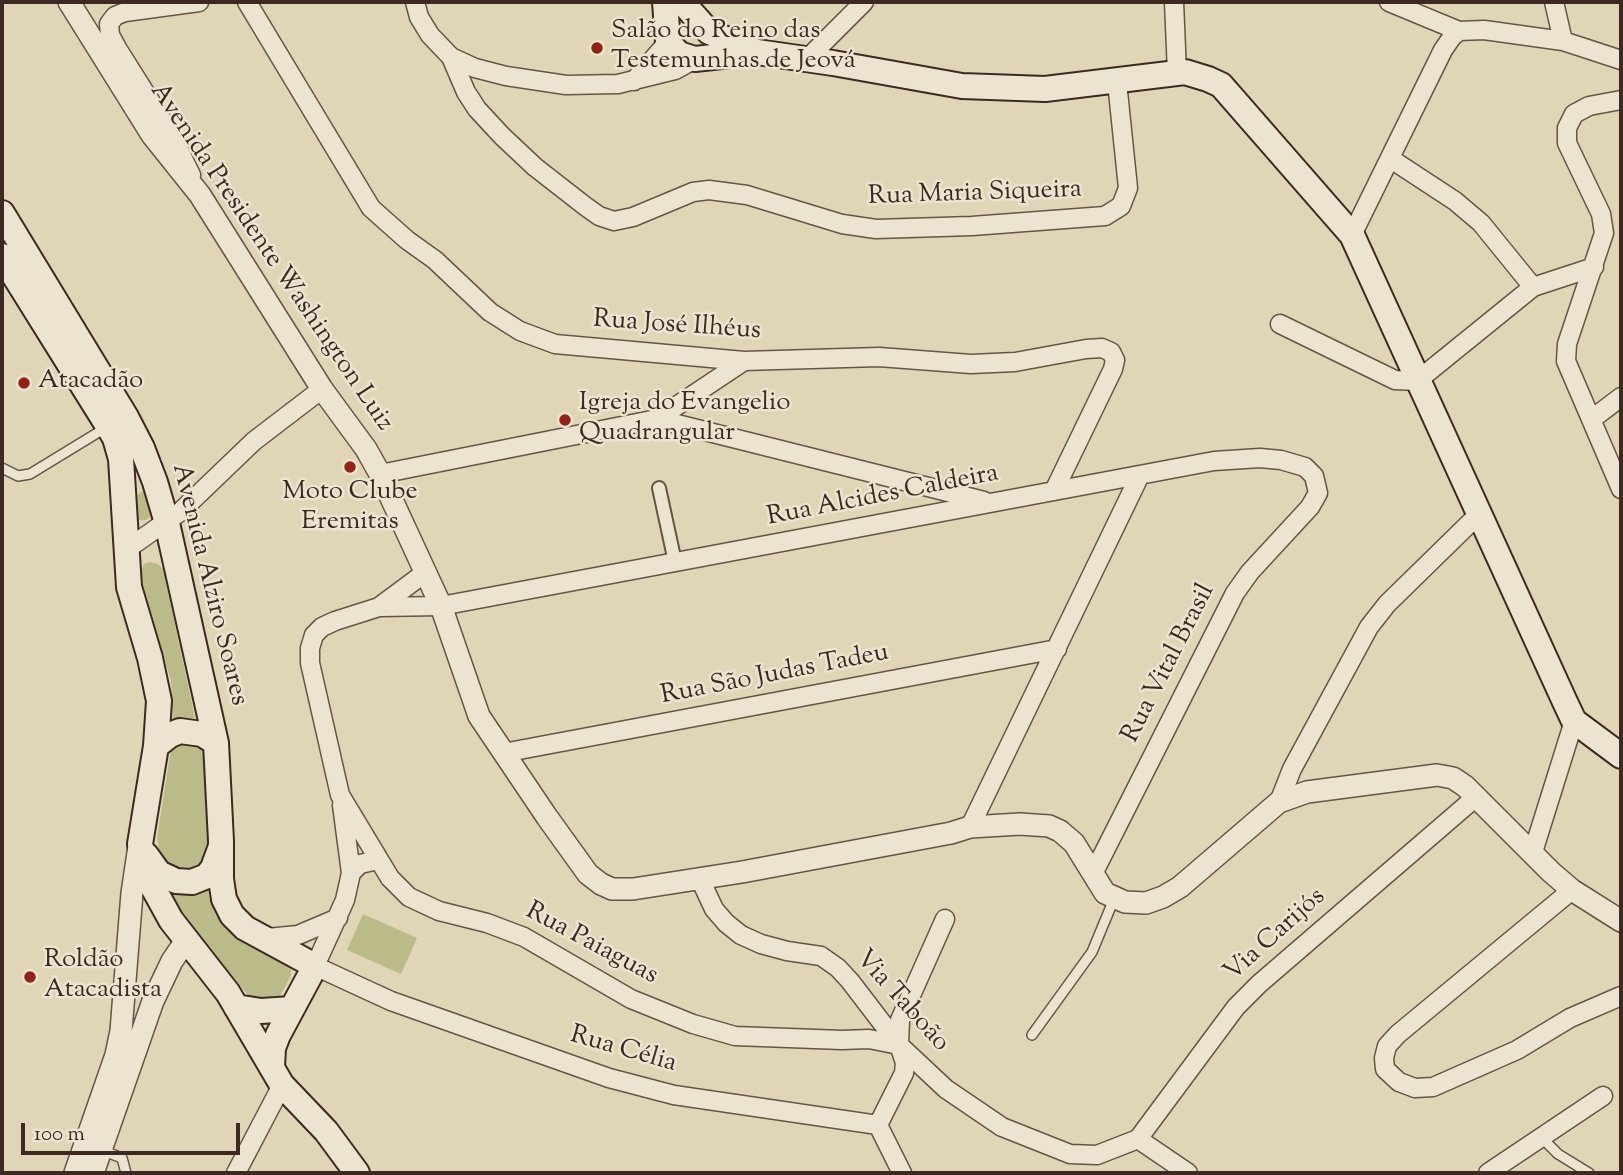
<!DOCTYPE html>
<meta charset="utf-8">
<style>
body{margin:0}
#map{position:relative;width:1623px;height:1175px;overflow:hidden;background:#e1d5b7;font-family:"Sorts Mill Goudy",serif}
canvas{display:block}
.frame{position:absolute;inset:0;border:4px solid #3d2921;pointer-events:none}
.scale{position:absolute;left:21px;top:1123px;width:219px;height:32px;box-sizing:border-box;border:4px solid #3d2921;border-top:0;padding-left:9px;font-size:21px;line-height:24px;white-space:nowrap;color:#3d2921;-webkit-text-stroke:5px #ece4d0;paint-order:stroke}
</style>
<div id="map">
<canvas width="1623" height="1175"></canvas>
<div class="frame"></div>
<div class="scale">100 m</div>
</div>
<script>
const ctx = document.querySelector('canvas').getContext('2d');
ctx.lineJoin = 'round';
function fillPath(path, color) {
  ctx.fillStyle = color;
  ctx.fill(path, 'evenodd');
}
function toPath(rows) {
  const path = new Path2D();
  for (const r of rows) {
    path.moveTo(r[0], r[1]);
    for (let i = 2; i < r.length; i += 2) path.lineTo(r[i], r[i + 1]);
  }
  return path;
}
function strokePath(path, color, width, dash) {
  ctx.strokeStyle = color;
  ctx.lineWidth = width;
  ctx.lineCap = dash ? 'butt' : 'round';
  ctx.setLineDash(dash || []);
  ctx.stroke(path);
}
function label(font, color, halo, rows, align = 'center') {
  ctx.font = font + ' "Sorts Mill Goudy",serif';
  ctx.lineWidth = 5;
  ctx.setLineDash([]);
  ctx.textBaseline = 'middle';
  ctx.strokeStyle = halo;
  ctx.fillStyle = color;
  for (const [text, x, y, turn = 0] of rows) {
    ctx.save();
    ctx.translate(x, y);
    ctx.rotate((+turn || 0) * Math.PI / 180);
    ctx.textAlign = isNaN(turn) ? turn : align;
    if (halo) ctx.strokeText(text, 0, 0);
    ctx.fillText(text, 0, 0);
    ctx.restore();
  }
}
fillPath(toPath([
 [142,491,148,494,152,515,146,520,138,520,135,513,137,496],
 [150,562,158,564,163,569,195,718,183,719,173,723,171,681,140,574,144,564],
 [185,741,200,745,204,756,208,852,204,861,196,868,181,871,168,867,160,855,157,838,171,749,177,744],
 [211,886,291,965,291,976,280,996,268,1001,258,1000,248,995,185,918,170,894,185,894],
 [363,914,417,938,401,974,347,950]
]), '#babb89');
const service = toPath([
 [2,468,18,476,30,474,107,427],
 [1032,1035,1092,952,1114,899],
 [1541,1137,1558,1154,1589,1173],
 [101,1150,122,1158,126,1173]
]);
const pedestrian = toPath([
 [659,488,675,562]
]);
const minor = toPath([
 [247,2,371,208,407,240,435,260,490,312,520,331,555,344,744,361,879,357,971,364,1015,362,1086,349,1102,348,1111,352,1115,360,1113,369,1054,491],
 [415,2,419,17,430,35,451,57,475,68,506,76,566,85,618,84,675,70,695,59],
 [1174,2,1177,73],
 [1389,2,1459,31],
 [1554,2,1563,41],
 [451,57,466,92,477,109,502,136,535,167,585,206,599,216,614,221,633,217,693,192,709,190,747,195,842,224,876,229,972,226,1105,216,1121,206,1128,188,1117,82],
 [807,59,864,2],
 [634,81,668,42],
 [1621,100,1589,106,1574,114,1567,128,1567,143,1601,214,1604,233,1567,344,1566,361,1621,489],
 [1391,159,1455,201,1481,223,1533,287],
 [191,175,171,134,117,48,110,35,109,24,115,16,125,12,199,2],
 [1352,235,1443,50,1452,37,1459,31,1484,30,1563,41,1621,60],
 [1280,324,1395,380,1417,381,1533,287,1594,267],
 [657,419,744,361],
 [1592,419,1621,397],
 [380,474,657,419,984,501],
 [127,549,180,512,254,441,322,389],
 [379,607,426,572],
 [503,753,1057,649],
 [1279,802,1292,769,1369,627,1387,604,1478,515],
 [342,805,351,873],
 [970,827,1140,475],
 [1533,852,1574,721],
 [378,860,360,864,351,873,345,900,315,966,391,1001,609,1078,674,1095,878,1125,902,1173],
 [700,879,714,909,726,923,741,935,761,944,787,951,821,956,838,968,850,981,899,1045,946,1089,1002,1127,1070,1154,1097,1155,1138,1139,1188,1173],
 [1572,890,1398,1034,1387,1046,1384,1058,1385,1069,1399,1082,1415,1088,1433,1087,1517,1050,1570,1018,1621,996],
 [267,938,298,935,338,918],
 [899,1045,869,1039,842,1040,735,1036,693,1024,631,999,524,937,487,923,439,911,409,897,390,878,340,795,310,663,310,648,314,635,322,627,335,621,379,607,441,606,1214,461,1260,458,1281,460,1305,467,1314,476,1318,493,1310,507,1250,572,1235,593,1093,874],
 [878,1125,904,1073,905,1063,899,1045,900,1020,945,919],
 [1138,1139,1236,1007,1259,984,1476,797],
 [236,1173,282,1085],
 [1488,1173,1603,1096]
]);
const tertiary = toPath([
 [69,2,152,135,200,195,322,389,366,449,380,474,441,606,479,716,547,817,588,874,601,884,612,889,633,889,742,872,951,833,970,827,1020,824,1049,826,1060,831,1074,843,1105,893,1125,902,1146,903,1163,897,1180,887,1279,802,1307,792,1437,775,1453,778,1465,786,1551,872,1572,890,1621,921],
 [75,1173,116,1055,121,1031,132,893,139,846],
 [93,1173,153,1001,172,961,187,939]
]);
const secondary = toPath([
 [665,2,668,42,679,54,695,59,749,53],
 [682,2,709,32,757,52,833,63,962,86,1045,89,1185,72,1208,79,1221,85,1352,235,1565,702,1574,721,1621,756],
 [2,213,126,417,142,448,155,482,167,523,216,743,221,841,221,879,224,899,232,915,245,928,315,966,278,1035,273,1048,272,1067],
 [2,256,108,426,115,438,121,459,129,587,150,658,159,701,156,746,140,844,150,882,171,920,228,993,282,1085,326,1131,357,1173],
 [156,746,170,735,180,731,202,734,216,743],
 [146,855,159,873,176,881,192,882,207,876,213,868,220,849],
 [236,1007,261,1011,292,1009]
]);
strokePath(service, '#665446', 12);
strokePath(pedestrian, '#665446', 16);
strokePath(minor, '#665446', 21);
strokePath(tertiary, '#665446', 24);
strokePath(secondary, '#3d2921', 28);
strokePath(service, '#ece4d0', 9);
strokePath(pedestrian, '#ece4d0', 12);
strokePath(minor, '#ece4d0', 18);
strokePath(tertiary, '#ece4d0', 21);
strokePath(secondary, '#ece4d0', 24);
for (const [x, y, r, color] of [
 [597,48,7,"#8f2418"],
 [24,383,7,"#8f2418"],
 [565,420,7,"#8f2418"],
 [350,467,7,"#8f2418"],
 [30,977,7,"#8f2418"]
]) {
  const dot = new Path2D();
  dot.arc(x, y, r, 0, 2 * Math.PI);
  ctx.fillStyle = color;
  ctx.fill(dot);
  strokePath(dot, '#ece4d0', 2.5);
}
label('26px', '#3d2921', '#ece4d0', [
 ["Salão do Reino das",611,33],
 ["Testemunhas de Jeová",611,63],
 ["Atacadão",38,383],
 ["Igreja do Evangelio",579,405],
 ["Quadrangular",579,435],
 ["Moto Clube",350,494,"center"],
 ["Eremitas",350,524,"center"],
 ["Roldão",44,962],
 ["Atacadista",44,992]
], 'left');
label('26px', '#3d2921', '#ece4d0', [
 ["Rua Maria Siqueira",975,195,-2],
 ["Avenida Presidente Washington Luiz",270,258,56],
 ["Rua José Ilhéus",677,327,4],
 ["Rua Alcides Caldeira",883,497,-11],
 ["Avenida Alziro Soares",208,585,76],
 ["Rua Vital Brasil",1170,664,-63],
 ["Rua São Judas Tadeu",775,676,-11],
 ["Via Carijós",1276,936,-42],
 ["Rua Paiaguas",591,945,28],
 ["Via Taboão",901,1002,48],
 ["Rua Célia",623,1051,16]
]);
</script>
